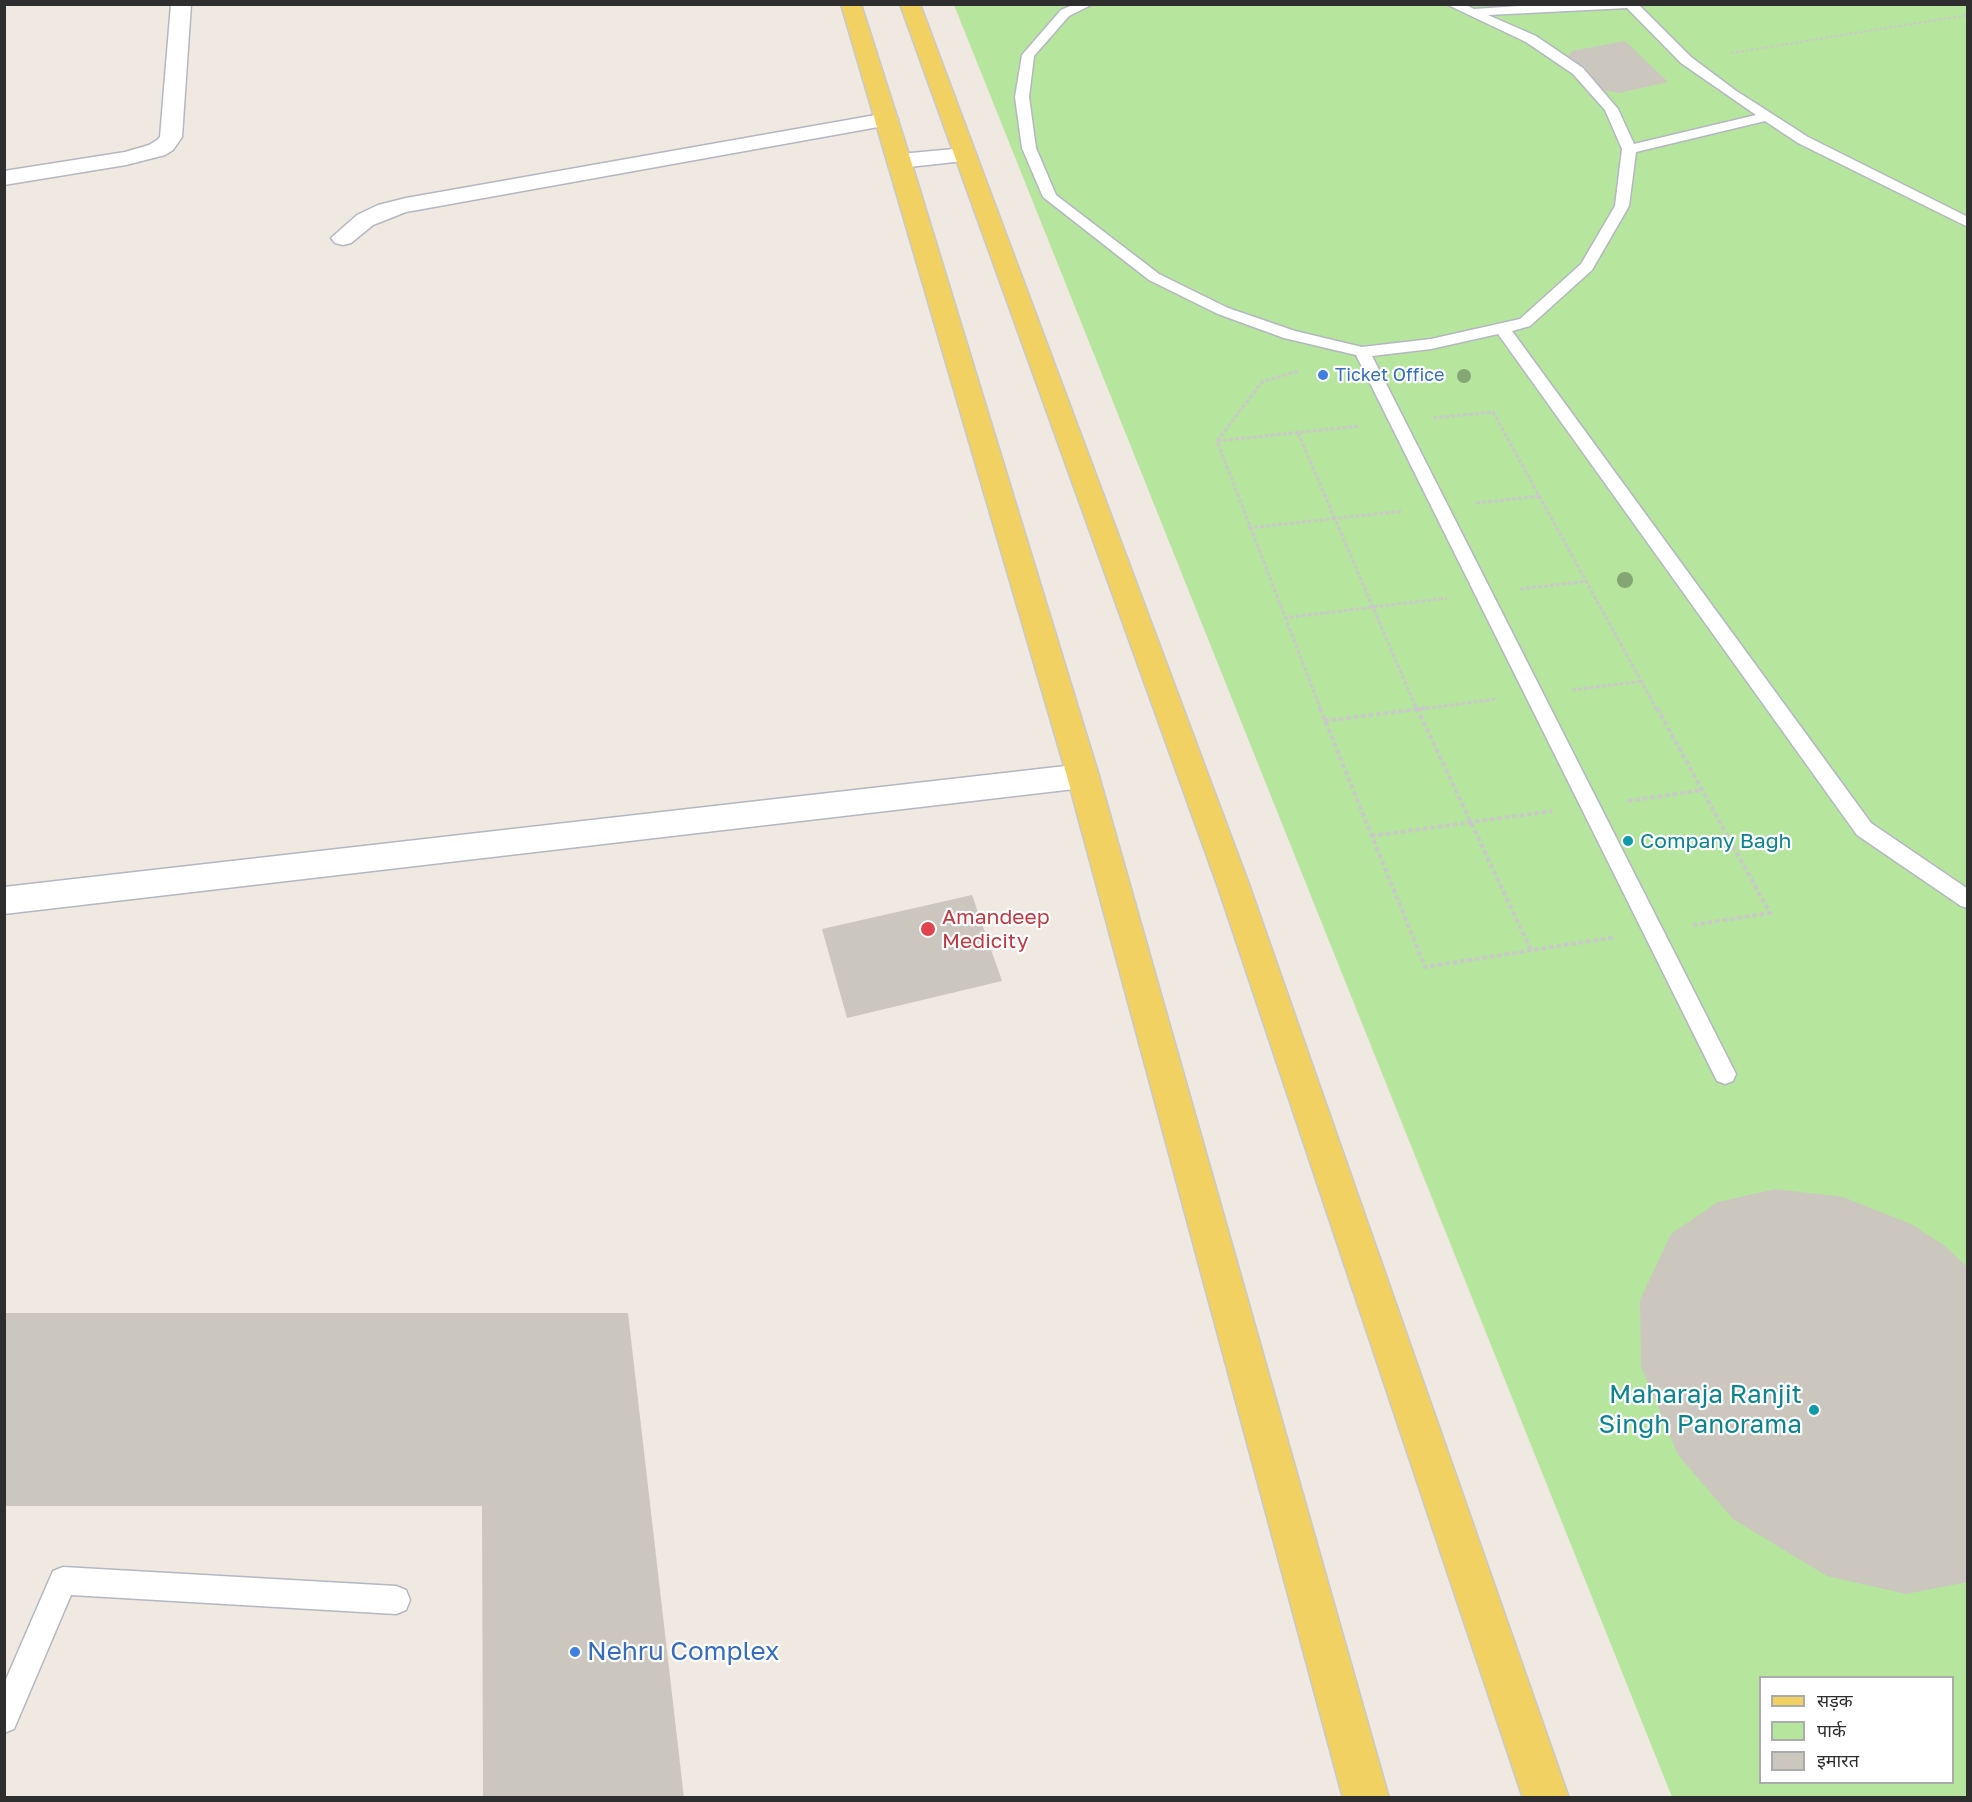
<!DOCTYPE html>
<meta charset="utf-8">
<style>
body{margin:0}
#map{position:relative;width:1972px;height:1802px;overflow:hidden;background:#efe9e1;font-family:"Golos Text","Noto Sans Devanagari",sans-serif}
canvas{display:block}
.frame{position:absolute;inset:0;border:6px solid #2e2e2e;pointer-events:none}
.legend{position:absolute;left:1759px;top:1676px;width:195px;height:108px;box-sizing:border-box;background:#fff;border:2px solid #ababab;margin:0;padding:8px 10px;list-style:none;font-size:18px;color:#2e2e2e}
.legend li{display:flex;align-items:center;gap:12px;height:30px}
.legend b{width:30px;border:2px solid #ababab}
</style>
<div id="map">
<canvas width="1972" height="1802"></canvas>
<div class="frame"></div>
<ul class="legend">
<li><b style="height:8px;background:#f2d163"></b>सड़क</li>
<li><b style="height:16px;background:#b6e59e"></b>पार्क</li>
<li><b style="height:16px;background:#cbc7bf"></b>इमारत</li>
</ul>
</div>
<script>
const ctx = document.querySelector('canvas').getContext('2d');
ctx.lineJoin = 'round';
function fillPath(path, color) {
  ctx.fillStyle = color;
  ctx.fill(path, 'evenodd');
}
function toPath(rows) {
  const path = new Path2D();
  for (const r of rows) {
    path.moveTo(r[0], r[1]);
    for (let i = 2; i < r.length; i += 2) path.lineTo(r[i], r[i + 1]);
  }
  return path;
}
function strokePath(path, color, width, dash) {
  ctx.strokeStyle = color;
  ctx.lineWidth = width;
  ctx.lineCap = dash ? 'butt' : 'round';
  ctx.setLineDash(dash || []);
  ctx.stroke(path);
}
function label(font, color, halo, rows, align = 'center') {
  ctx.font = font + ' "Golos Text",sans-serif';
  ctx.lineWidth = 4.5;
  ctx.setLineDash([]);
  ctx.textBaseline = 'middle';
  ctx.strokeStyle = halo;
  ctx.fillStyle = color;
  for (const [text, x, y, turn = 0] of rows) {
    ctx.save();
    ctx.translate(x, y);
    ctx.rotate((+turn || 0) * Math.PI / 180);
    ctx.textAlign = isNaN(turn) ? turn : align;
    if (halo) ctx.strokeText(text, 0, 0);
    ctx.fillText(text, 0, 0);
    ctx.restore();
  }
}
fillPath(toPath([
 [954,5,1967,5,1967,1797,1672,1797],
 [1760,1678,1952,1678,1952,1782,1760,1782]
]), '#b6e59e');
fillPath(toPath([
 [1625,41,1668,82,1619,93,1595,89,1564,61,1572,51],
 [972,895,1002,981,847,1018,822,929],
 [1775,1189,1843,1197,1911,1224,1945,1246,1968,1268,1968,1582,1906,1594,1827,1576,1733,1519,1678,1455,1641,1366,1640,1300,1671,1234,1718,1202],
 [4,1313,628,1313,684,1798,483,1798,482,1506,4,1506]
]), '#cbc7bf');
const service = toPath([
 [1075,4,1093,4,1069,16,1034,56,1029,97,1036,148,1056,195,1159,274,1228,308,1295,331,1362,347,1431,339,1520,319,1581,264,1615,206,1622,149,1605,110,1573,74,1526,42,1446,4,1464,4,1474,9,1549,4,1638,4,1691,57,1735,90,1808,137,1968,217,1968,227,1798,143,1765,121,1636,152,1629,206,1592,270,1530,326,1512,331,1871,823,1968,889,1968,908,1961,906,1857,835,1498,334,1431,349,1372,356,1736,1074,1733,1081,1725,1084,1717,1081,1356,355,1284,338,1218,314,1149,280,1043,197,1022,148,1015,97,1022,55,1061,10,1075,4],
 [1627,8,1681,63,1756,115,1634,144,1618,109,1583,68,1536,36,1488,15,1627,8],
 [63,1567,396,1586,406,1590,410,1600,406,1610,396,1614,71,1595,14,1729,4,1733,4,1684,53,1571,63,1567]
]);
const minor = toPath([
 [171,4,191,4,182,137,173,150,165,155,126,165,4,185,4,171,125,152,149,145,157,140,160,137,171,4],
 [887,113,895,114,898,119,895,124,406,212,373,225,351,243,343,245,335,243,331,238,357,215,378,205,406,198,887,113],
 [965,148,973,150,976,155,973,160,900,168,892,166,889,161,892,156,900,154,965,148],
 [1083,764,1094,767,1099,776,1094,785,1083,788,4,914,4,887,1083,764]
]);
const primary = toPath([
 [841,4,861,4,911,161,1099,776,1389,1798,1343,1798,1067,776,841,4],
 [900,4,920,4,1250,887,1569,1798,1523,1798,1218,887,900,4]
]);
strokePath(service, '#b4b7c1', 3);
strokePath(minor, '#b4b7c1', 3);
strokePath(primary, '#c9c9c9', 3);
strokePath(toPath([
 [1731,53,1968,15]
]), '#c9c9c9', 2, [3, 2]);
strokePath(toPath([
 [1298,371,1262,382,1217,441,1321,710],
 [1433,418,1493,412,1657,710],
 [1298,433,1417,710],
 [1217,441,1360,426],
 [1476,503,1541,496],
 [1248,528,1403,511],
 [1520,589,1588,581],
 [1284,618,1447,598],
 [1572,690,1644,681],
 [1414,710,1496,699]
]), '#c9c9c9', 3, [4, 2]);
strokePath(toPath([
 [1320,708,1425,967,1616,937],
 [1417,708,1531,950],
 [1657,708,1770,913,1692,925],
 [1324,721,1426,708],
 [1628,801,1703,790],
 [1371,836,1552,811]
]), '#c9c9c9', 4, [4.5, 3]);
fillPath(service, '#fff');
fillPath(minor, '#fff');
fillPath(primary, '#f2d163');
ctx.fillStyle = '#84a574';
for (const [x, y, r] of [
 [1464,376,7],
 [1625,580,8]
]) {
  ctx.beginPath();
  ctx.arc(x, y, r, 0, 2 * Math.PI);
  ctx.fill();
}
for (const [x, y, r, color] of [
 [1323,375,6,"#3f7fe0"],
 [1628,841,6,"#0f9aa8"],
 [928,929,8,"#e0444e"],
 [1814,1410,6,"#0f9aa8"],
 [575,1652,6,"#3f7fe0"]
]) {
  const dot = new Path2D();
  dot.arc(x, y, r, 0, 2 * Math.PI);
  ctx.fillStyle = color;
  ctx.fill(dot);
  strokePath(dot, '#fff', 2);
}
label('18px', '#366cbe', '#fff', [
 ["Ticket Office",1335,375]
], 'left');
label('21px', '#0d838f', '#fff', [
 ["Company Bagh",1640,841]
], 'left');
label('21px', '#be3a42', '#fff', [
 ["Amandeep",942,917],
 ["Medicity",942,941]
], 'left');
label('26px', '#0d838f', '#fff', [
 ["Maharaja Ranjit",1802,1395],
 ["Singh Panorama",1802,1425]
], 'right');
label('26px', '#366cbe', '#fff', [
 ["Nehru Complex",587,1652]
], 'left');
</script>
